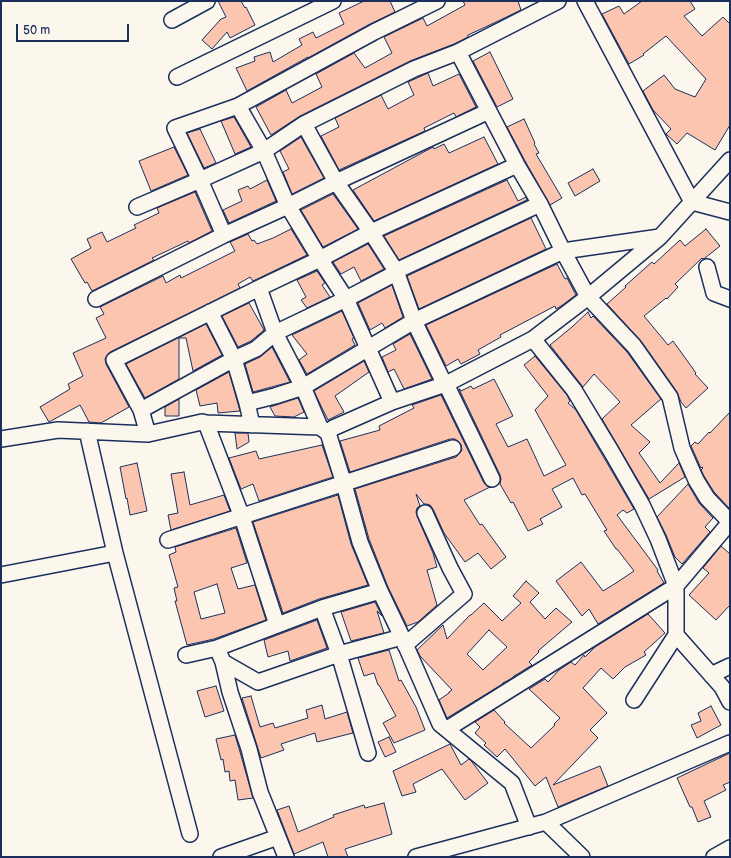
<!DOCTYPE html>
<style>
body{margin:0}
#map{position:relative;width:731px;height:858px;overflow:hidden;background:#fbf7ec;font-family:"Balsamiq Sans",sans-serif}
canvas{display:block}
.frame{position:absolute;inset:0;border:2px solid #1b2f5e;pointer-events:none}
.scale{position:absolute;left:16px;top:24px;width:113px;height:18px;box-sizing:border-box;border:2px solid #1b2f5e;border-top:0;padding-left:5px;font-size:12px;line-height:14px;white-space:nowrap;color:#1b2f5e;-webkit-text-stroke:3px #fbf7ec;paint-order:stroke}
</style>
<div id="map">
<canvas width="731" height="858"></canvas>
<div class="frame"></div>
<div class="scale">50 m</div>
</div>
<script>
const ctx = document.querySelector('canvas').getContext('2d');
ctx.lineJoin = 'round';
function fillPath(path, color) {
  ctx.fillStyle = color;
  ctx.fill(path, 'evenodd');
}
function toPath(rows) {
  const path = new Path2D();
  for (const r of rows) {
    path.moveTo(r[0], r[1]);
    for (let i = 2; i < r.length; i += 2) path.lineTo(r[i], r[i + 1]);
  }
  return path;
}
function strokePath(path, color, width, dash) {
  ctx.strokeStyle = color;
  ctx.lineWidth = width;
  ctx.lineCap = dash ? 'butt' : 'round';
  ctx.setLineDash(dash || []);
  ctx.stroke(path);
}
const building = toPath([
 [218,1,241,1,245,8,246,7,255,25,230,38,227,32,212,49,202,40,221,19,226,17,218,1],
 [364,1,390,1,395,12,370,24,308,58,308,57,247,91,236,68,255,61,254,57,270,52,273,62,302,45,299,39,313,32,316,38,344,24,339,13,364,1],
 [463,1,518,1,521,10,494,23,468,35,468,37,454,44,410,61,300,116,271,135,256,107,286,90,292,103,322,87,316,74,354,53,365,68,392,53,384,37,423,18,427,26,465,5,463,1],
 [642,1,690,1,695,9,684,16,702,36,723,17,730,24,730,125,715,150,687,133,677,144,666,134,671,129,653,110,643,91,664,75,675,89,695,97,706,79,666,36,643,54,644,55,629,64,602,14,619,6,624,14,642,1],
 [490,52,513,99,497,107,473,61,490,52],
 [428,73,433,86,459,74,476,107,456,117,454,113,424,128,425,131,339,170,321,136,339,127,335,118,381,95,388,109,414,95,408,82,428,73],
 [234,117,251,147,235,154,221,121,234,117],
 [524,119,535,143,534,144,539,153,536,154,562,198,550,205,525,161,507,127,524,119],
 [200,129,216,163,204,168,187,133,200,129],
 [301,137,324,178,292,194,283,172,289,169,280,151,301,137],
 [484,137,498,164,374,221,353,190,433,147,434,149,444,144,449,153,484,137],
 [174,147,188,175,151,191,139,161,174,147],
 [593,169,600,181,575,196,568,183,593,169],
 [267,180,276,201,229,223,223,210,242,201,238,190,248,186,250,189,267,180],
 [507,180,518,201,526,197,527,200,399,260,384,236,507,180],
 [195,192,212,231,189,243,188,241,152,258,154,260,92,291,87,282,85,283,71,259,91,248,87,239,102,232,107,242,136,228,134,225,159,213,157,208,195,192],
 [333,194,358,229,323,247,301,210,333,194],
 [531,218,546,249,419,309,407,276,531,218],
 [291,229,307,255,253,281,250,277,238,284,240,288,110,352,107,355,105,359,106,364,129,407,101,423,89,422,80,405,49,422,40,407,70,389,68,384,83,376,73,353,106,338,96,318,104,314,100,307,163,276,166,283,180,275,181,278,235,251,230,242,248,234,252,241,254,240,257,244,273,238,291,229],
 [706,229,720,246,705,258,703,259,702,258,675,284,678,287,667,299,666,298,644,316,668,345,673,341,696,373,695,374,708,388,686,408,681,402,677,392,641,341,607,304,626,287,625,286,652,262,654,264,680,240,685,246,706,229],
 [368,244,384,269,361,281,354,267,341,274,333,262,368,244],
 [557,264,565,279,567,278,576,295,561,306,556,309,555,306,500,335,501,337,478,350,480,354,461,364,458,359,446,366,426,325,557,264],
 [317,271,325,283,322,285,330,297,307,308,301,300,306,297,297,280,317,271],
 [392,285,403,317,385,328,382,323,370,330,358,303,392,285],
 [249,303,264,330,251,341,238,347,222,316,249,303],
 [342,311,354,338,352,339,355,345,307,374,299,360,307,354,292,335,342,311],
 [588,312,591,318,593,316,627,352,661,399,631,425,650,442,639,453,660,483,679,463,685,477,649,499,602,419,620,402,594,374,583,387,550,345,572,327,588,312],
 [206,324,222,355,193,371,186,338,179,338,179,379,145,398,126,364,206,324],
 [410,334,432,379,404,389,394,369,388,372,382,357,396,350,393,344,410,334],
 [272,347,290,382,253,392,245,364,260,357,272,347],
 [535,356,567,395,570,401,568,403,576,410,634,509,627,513,623,510,617,515,658,570,657,571,664,583,598,624,589,609,582,616,556,581,581,562,603,591,616,583,634,571,617,549,616,549,604,531,607,530,585,494,582,495,573,478,552,489,562,507,540,519,543,524,528,531,513,502,511,503,500,484,501,479,500,475,459,389,460,389,461,391,471,386,473,389,494,379,513,416,496,424,508,447,527,439,544,476,566,465,535,410,548,396,524,365,535,356],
 [364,361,369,372,335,396,344,412,328,420,322,408,314,391,364,361],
 [229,372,240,411,218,413,217,403,200,406,196,390,229,372],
 [441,395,484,483,487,486,490,487,464,500,480,525,482,524,506,557,491,569,478,553,465,562,444,533,433,509,430,505,426,504,424,504,416,494,420,506,417,508,416,512,417,516,433,553,437,567,427,570,437,605,418,622,407,626,388,587,369,539,355,489,456,457,459,454,462,450,461,445,459,442,455,439,450,439,350,472,340,441,380,430,379,426,414,408,412,405,441,395],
 [298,398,304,412,294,417,275,416,270,407,298,398],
 [179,399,179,416,165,416,165,407,179,399],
 [730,412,730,509,714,492,704,476,701,470,703,468,702,467,701,468,691,446,695,442,698,444,709,432,710,433,730,412],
 [235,433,248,433,249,442,237,449,235,433],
 [322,445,333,477,259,501,253,484,241,489,229,458,256,451,259,459,322,445],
 [137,463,147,511,130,515,127,498,126,499,120,467,137,463],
 [184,472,190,505,224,495,230,511,171,530,168,515,178,513,171,474,184,472],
 [688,484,699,503,713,518,705,527,710,532,682,564,675,557,666,535,657,517,688,484],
 [338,495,351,544,368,585,319,599,283,613,253,522,338,495],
 [236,528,247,563,231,568,238,589,255,585,266,620,214,639,187,645,175,601,177,601,174,588,178,587,169,555,176,552,175,547,236,528],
 [217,584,225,613,201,619,194,592,217,584],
 [721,546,730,554,730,605,716,620,689,595,709,573,703,568,721,546],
 [526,581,539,593,530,602,545,619,556,608,572,622,538,651,539,652,529,662,532,665,516,675,515,675,512,678,505,682,504,682,501,685,447,718,439,700,449,693,449,692,452,690,420,656,417,650,443,625,447,639,470,615,471,615,484,603,502,621,521,603,513,596,526,581],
 [489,630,507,647,483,670,467,654,489,630],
 [375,602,382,616,377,611,384,633,351,641,341,612,375,602],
 [648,614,665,633,644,652,646,655,625,667,613,679,601,668,583,688,607,713,590,730,598,738,553,785,600,766,608,786,558,807,546,777,535,786,505,749,497,757,484,745,486,743,475,733,480,727,475,722,494,710,505,722,504,723,531,748,555,725,554,724,560,718,529,689,545,679,548,682,559,670,571,662,575,665,584,655,585,657,595,647,648,614],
 [317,620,327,648,290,661,288,651,268,657,264,640,317,620],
 [389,650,399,681,401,680,416,707,425,730,394,743,383,723,396,716,379,685,378,685,374,673,364,676,358,658,389,650],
 [216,686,224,711,205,717,197,691,216,686],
 [251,696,260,727,273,723,275,728,308,718,306,710,322,705,325,719,347,712,353,733,317,742,315,733,281,744,284,750,261,758,242,698,251,696],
 [711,706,721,725,697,738,691,725,701,721,698,713,711,706],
 [235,735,240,752,253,798,238,800,235,780,230,781,229,771,225,772,223,759,221,760,216,739,235,735],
 [389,737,396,752,385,757,378,742,389,737],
 [450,744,461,765,469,759,472,762,488,783,465,800,442,769,413,784,416,792,402,796,393,771,450,744],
 [730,753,730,782,723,785,726,790,704,801,711,817,698,822,692,807,690,807,677,778,730,753],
 [384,803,392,834,345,849,348,857,328,857,323,842,294,854,277,810,289,806,298,832,334,817,333,815,364,805,365,808,384,803]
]);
fillPath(building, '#fcc5b0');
strokePath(building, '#1b2f5e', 1);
const minor = toPath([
 [585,1,692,202,730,212],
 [172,20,207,1],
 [177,77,333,1],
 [238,106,264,151,288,206,320,259,346,299,392,402],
 [304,124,336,182,371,232,396,271,414,321,442,379],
 [137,207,200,180,264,151,304,124,414,69,458,52,558,1],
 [224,235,200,180,175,128,238,106,374,32,437,1],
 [660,237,588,297,634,346,670,397,682,448,696,480,707,498,730,522],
 [707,267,714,293,730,299],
 [259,288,275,333,303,387,320,427],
 [96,299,224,235,288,206,336,182,489,111],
 [210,312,234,359,247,403],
 [446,384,492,479],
 [141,410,234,359,256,349,275,333,346,299,394,274,396,271,540,204],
 [206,423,242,517,277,625],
 [252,425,247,403,275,396,303,387,414,321,563,251,660,237,730,160],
 [87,431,115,553,190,834],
 [148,434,141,410,114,360,259,288,320,259,371,232,517,165],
 [1,439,58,430,148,434,202,422,206,423,320,427,328,433,333,428,392,402,446,384,533,339,588,297,563,251,540,204,517,165,458,52],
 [730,522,676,586,676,635,722,687,730,702],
 [168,540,453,448],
 [1,575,115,553],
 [380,591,402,637,440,724,512,783,529,827],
 [322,608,339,654,368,753],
 [405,645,464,594,450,568,425,513],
 [217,648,223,662,258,682,339,654,402,637],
 [186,655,217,648,322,608,380,591,360,542,344,484,328,433],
 [223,662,230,692,249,749,260,792,286,857],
 [711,675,730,666],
 [634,700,676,635],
 [447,729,676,586,658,539,642,505,611,451,574,390,533,339],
 [546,822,730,743],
 [221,857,278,837],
 [416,857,546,822,582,857],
 [714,857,730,848]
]);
strokePath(minor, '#1b2f5e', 18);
strokePath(minor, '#fbf7ec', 15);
</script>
